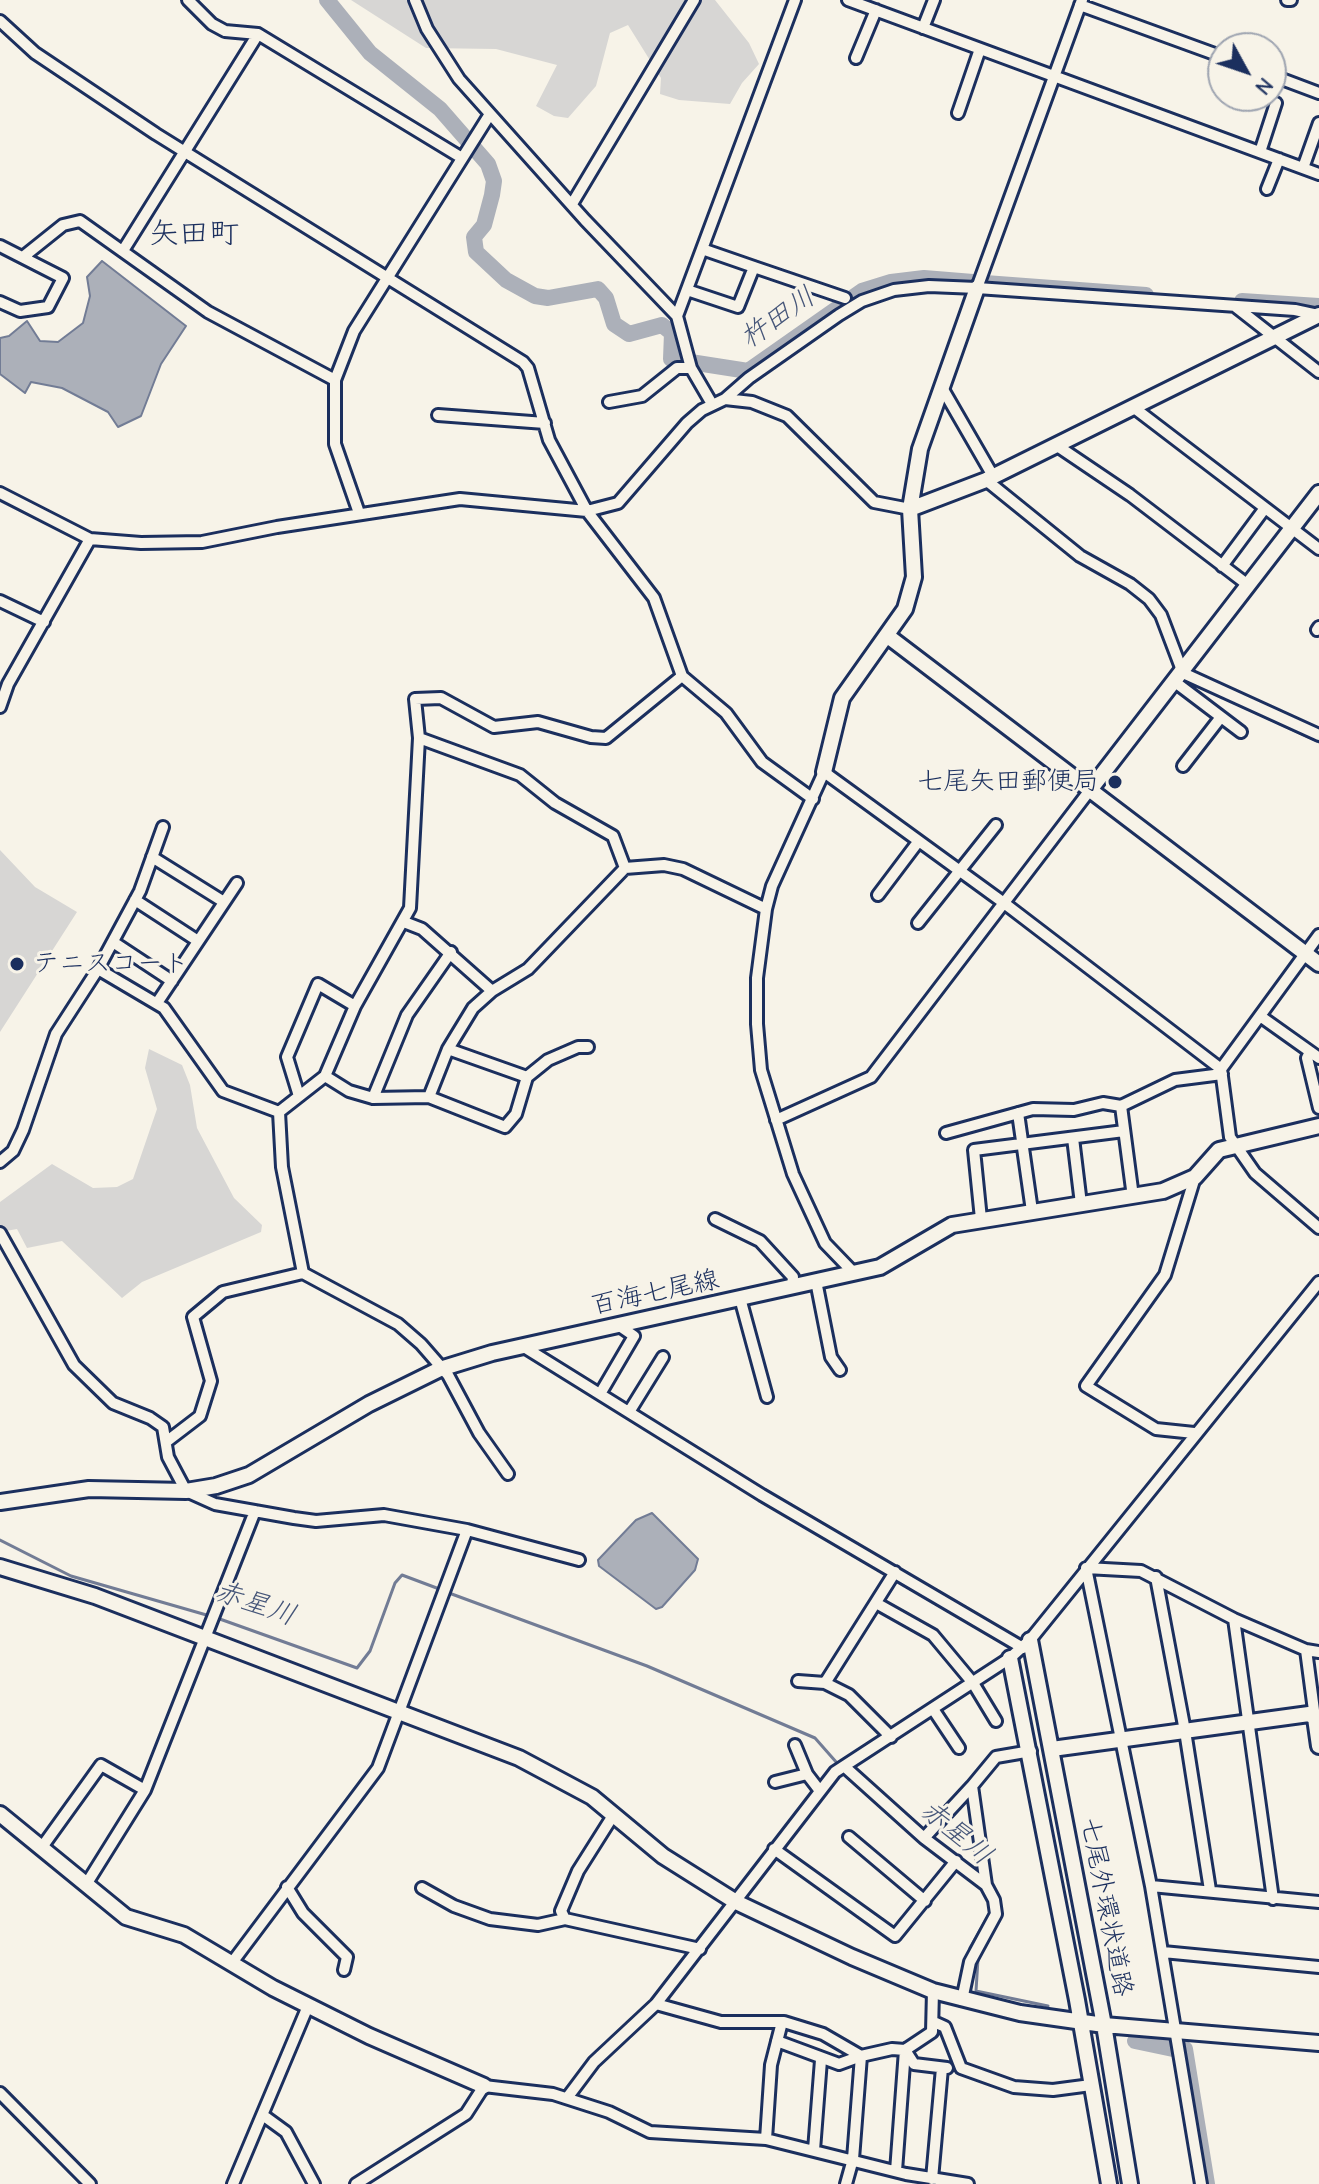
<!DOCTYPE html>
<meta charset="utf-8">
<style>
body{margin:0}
#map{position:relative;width:1319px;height:2184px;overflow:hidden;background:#f7f3e8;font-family:"Comic Neue",sans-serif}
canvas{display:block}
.north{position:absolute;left:1207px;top:32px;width:80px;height:80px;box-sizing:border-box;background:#f7f3e8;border:2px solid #9fa5b1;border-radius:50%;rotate:130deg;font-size:22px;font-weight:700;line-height:32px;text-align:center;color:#1b2f5e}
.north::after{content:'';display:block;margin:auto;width:28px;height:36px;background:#1b2f5e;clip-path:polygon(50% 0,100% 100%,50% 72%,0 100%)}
</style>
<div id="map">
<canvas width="1319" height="2184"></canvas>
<div class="north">N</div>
</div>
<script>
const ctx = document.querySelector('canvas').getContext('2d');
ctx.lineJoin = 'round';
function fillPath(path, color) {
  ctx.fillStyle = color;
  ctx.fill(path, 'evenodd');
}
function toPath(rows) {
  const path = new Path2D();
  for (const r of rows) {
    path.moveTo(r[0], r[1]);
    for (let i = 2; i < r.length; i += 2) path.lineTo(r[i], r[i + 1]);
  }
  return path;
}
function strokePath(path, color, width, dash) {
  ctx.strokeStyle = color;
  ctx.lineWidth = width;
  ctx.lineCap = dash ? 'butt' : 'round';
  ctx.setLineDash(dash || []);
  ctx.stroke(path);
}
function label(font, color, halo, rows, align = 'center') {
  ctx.font = font + ' "Comic Neue","Klee One",sans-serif';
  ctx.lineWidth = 6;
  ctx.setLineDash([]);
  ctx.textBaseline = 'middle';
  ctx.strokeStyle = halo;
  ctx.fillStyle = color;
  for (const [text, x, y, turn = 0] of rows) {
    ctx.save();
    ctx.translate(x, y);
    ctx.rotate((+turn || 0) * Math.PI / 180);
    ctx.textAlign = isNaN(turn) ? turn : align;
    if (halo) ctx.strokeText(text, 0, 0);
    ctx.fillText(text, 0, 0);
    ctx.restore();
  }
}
fillPath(toPath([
 [351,0,715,0,749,43,759,64,742,83,730,104,679,100,660,94,661,78,628,25,610,33,596,86,568,118,554,116,536,106,557,65,496,49,426,48],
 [0,850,35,887,77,912,0,1032],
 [149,1049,182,1065,190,1085,197,1128,234,1198,262,1225,261,1232,142,1282,122,1298,62,1241,27,1248,17,1229,0,1232,0,1202,52,1164,93,1188,117,1187,133,1179,157,1109,145,1068]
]), '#d7d6d4');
const water = toPath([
 [102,261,186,326,161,364,141,416,118,427,108,412,62,388,31,382,25,393,0,374,0,338,9,336,27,321,40,341,58,342,83,323,90,296,87,277,102,261],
 [652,1513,698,1559,695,1570,662,1607,656,1609,599,1566,598,1560,636,1520,652,1513]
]);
fillPath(water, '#acb0b9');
strokePath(water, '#727c95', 2);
strokePath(toPath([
 [1185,680,1319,742],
 [0,1540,71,1576,210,1616],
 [449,1593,647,1666,815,1738,837,1763],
 [217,1618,357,1668,370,1651,395,1583,402,1575,442,1590],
 [845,1774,855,1782],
 [964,1875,983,1890],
 [970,1948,992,1909,987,1896],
 [978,1959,976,1991,1048,2006]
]), '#727c95', 3);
strokePath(toPath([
 [327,0,370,53,440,109,488,164,494,181,492,195,484,225,474,237,476,252,506,280,535,296,548,298,598,289,606,298,614,324,629,334,662,325,672,333,671,359,748,371,862,291,891,282,924,278,973,282],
 [985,283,1146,295],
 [1242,301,1319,306],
 [1135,2041,1173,2049],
 [1185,2049,1207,2184]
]), '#acb0b9', 16);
const street = toPath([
 [188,0,212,24,225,31,258,34,462,158],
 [415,0,427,29,459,79,585,220,677,316,691,368,712,404],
 [848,0,1319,174],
 [1287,0,1291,0],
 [1080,5,1223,57],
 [0,21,35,53,156,134,523,362,528,368,549,440,587,511,654,598,682,676,726,713,762,762,813,799],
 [923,28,934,0],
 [856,58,876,10],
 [1271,75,1319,93],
 [958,113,980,49],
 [1260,152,1276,103],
 [1303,168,1319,123],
 [1267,189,1279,159],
 [572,204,694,0],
 [0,246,63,278,48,307,20,311,0,302],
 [124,249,258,34],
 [23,257,63,225,80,221,208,312,335,380],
 [754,267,845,298],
 [977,288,1082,0],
 [687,290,738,307,754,267,702,249],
 [1236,307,1319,372],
 [677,316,795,0],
 [941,386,993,476],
 [725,399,749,378,839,315,862,301,894,290,929,286,977,288,1295,310,1319,315],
 [609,402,642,396,677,368,691,368],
 [1133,407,1319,549],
 [438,415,545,423],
 [1056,445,1130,495,1248,585],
 [986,480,1080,556,1130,584,1149,599,1161,615,1183,673,1319,735],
 [0,493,90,539,141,543,202,542,277,527,460,499,587,511,618,503,687,423,702,410,725,399,752,402,787,416,874,502,910,509],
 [359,513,335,444,335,380,354,331,490,114],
 [1222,566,1265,508],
 [0,601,44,622],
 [1317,630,1319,627],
 [1175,682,1241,732],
 [0,707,8,684,90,539],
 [419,738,520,775,555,803,613,836,625,868],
 [1183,766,1221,717],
 [152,857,224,902],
 [878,895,918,842],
 [135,900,198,941],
 [404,922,422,929,492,991],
 [918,923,996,825],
 [113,942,172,981],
 [98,969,164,1008,223,1091,279,1112,325,1076,355,1006,410,908,419,738,415,699,441,698,494,727,538,722,591,737,606,738,682,676],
 [157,1003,237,883],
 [1260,1016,1319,1058],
 [1310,1052,1307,1058,1319,1108],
 [1221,1069,1319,935],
 [325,1076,349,1091,373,1098,429,1097,505,1127,516,1114,527,1077,448,1049],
 [527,1077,548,1060,578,1047,588,1047],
 [299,1096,287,1057,318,984,355,1006],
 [429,1097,448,1049,473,1008,492,991,528,969,625,868,664,865,683,869,766,909],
 [373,1098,407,1015,451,952],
 [1121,1106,1133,1197],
 [279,1112,282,1167,303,1273,398,1324,421,1344,448,1375,479,1433,508,1474],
 [1018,1113,1032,1211],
 [776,1120,871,1077,1090,790],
 [946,1133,1033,1109,1074,1110,1103,1103,1121,1106,1175,1080,1222,1074],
 [1073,1138,1081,1204],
 [0,1162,13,1151,23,1130,56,1034,98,969,140,891,163,827],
 [715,1219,760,1241,793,1277,792,1287],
 [981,1219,974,1150,1124,1131],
 [0,1233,74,1365,113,1403,150,1418,163,1427,168,1457,186,1491,215,1504,294,1518,316,1521,384,1515,467,1530,579,1560],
 [852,1271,825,1243,793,1174,761,1070,757,1024,757,978,766,909,772,886,824,772,1004,903,1221,1069,1230,1137,1255,1173,1319,1228],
 [816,1281,831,1357,840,1370],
 [740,1298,767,1397],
 [524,1347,762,1495,1023,1648],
 [600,1394,634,1336,618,1325],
 [629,1412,663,1357],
 [1194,1433,1156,1429,1086,1386,1165,1275,1195,1177],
 [166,1442,200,1416,211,1381,193,1317,223,1292,303,1273],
 [1156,1577,1185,1731,1210,1890],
 [876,1603,933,1635,973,1683,996,1721],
 [1234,1619,1273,1899],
 [1306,1650,1315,1718],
 [798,1681,825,1683,849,1695,891,1737],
 [825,1683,895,1572],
 [933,1709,959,1748],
 [795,1745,807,1774],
 [845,1767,924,1838,986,1885,994,1900,996,1914,970,1962,962,2000],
 [775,1782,807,1774,820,1791],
 [145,1790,255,1511],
 [614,1814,578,1871,561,1911,565,1919,700,1949],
 [849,1837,925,1901],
 [924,1838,972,1786],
 [42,1847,101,1765,145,1790,87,1883],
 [774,1849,895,1936,956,1861],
 [986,1885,972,1786,996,1757,1031,1751],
 [1151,1886,1319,1902],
 [287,1887,303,1913,347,1957,344,1970],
 [422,1888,454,1906,490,1919,538,1925,565,1919],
 [1163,1952,1319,1967],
 [231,1964,378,1768,467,1530],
 [656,2004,721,2022,784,2022,823,2034,861,2056,892,2049,905,2050,932,2032,933,1991],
 [934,2022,945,2027,961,2068,1014,2087,1053,2090,1091,2085],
 [777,2041,839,2064,861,2056,853,2159,846,2184],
 [905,2050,914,2064,947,2068],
 [0,2093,90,2184],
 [567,2098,594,2062,656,2004,835,1772,1010,1658,1030,1640,1319,1282],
 [264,2116,286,2132,314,2184],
 [766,2139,771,2065,782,2022],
 [814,2150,821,2060],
 [896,2171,905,2050],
 [932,2179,942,2068],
 [233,2184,308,2006],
 [356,2184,466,2114,484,2086,553,2094,609,2112,650,2132,766,2139,906,2174,968,2184],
 [1201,2184,1151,1886,1086,1568,1141,1571,1234,1619,1306,1650,1319,1652]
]);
const secondary = toPath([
 [910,509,986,480,1319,315],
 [889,637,1319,964],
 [824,772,842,698,905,609,914,577,910,509,920,449,977,288],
 [1090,790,1319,493],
 [0,1502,89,1489,186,1491,216,1486,249,1475,369,1404,440,1369,492,1353,880,1267,952,1225,1163,1191,1195,1177,1219,1150,1319,1126],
 [0,1567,95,1596,519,1758,592,1797,663,1856,736,1902,852,1957,933,1991,1020,2013,1104,2025,1319,2043],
 [1030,1640,1104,2025,1130,2184],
 [1010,1658,1077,2000,1109,2184],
 [1052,1749,1309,1714,1315,1718,1319,1746],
 [0,1814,126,1917,184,1935,273,1988,369,2036,484,2086]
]);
strokePath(street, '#1b2f5e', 16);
strokePath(secondary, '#1b2f5e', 20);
strokePath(street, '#f7f3e8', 10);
strokePath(secondary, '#f7f3e8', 14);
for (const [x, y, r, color] of [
 [1115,782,8,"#1b2f5e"],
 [17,964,8,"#1b2f5e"]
]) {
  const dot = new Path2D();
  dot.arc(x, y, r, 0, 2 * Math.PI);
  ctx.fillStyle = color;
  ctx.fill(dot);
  strokePath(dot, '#f7f3e8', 3);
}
label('26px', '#1b2f5e', '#f7f3e8', [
 ["七尾矢田郵便局",1099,782],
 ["テニスコート",33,964,"left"]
], 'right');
label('26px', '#1b2f5e', '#f7f3e8', [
 ["百海七尾線",655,1293,-12],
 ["七尾外環状道路",1106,1907,79]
]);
label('italic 28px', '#465679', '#f7f3e8', [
 ["杵田川",778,318,-35],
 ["赤星川",255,1604,19],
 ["赤星川",956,1833,40]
]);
label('30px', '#1b2f5e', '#f7f3e8', [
 ["矢田町",194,235]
]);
</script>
